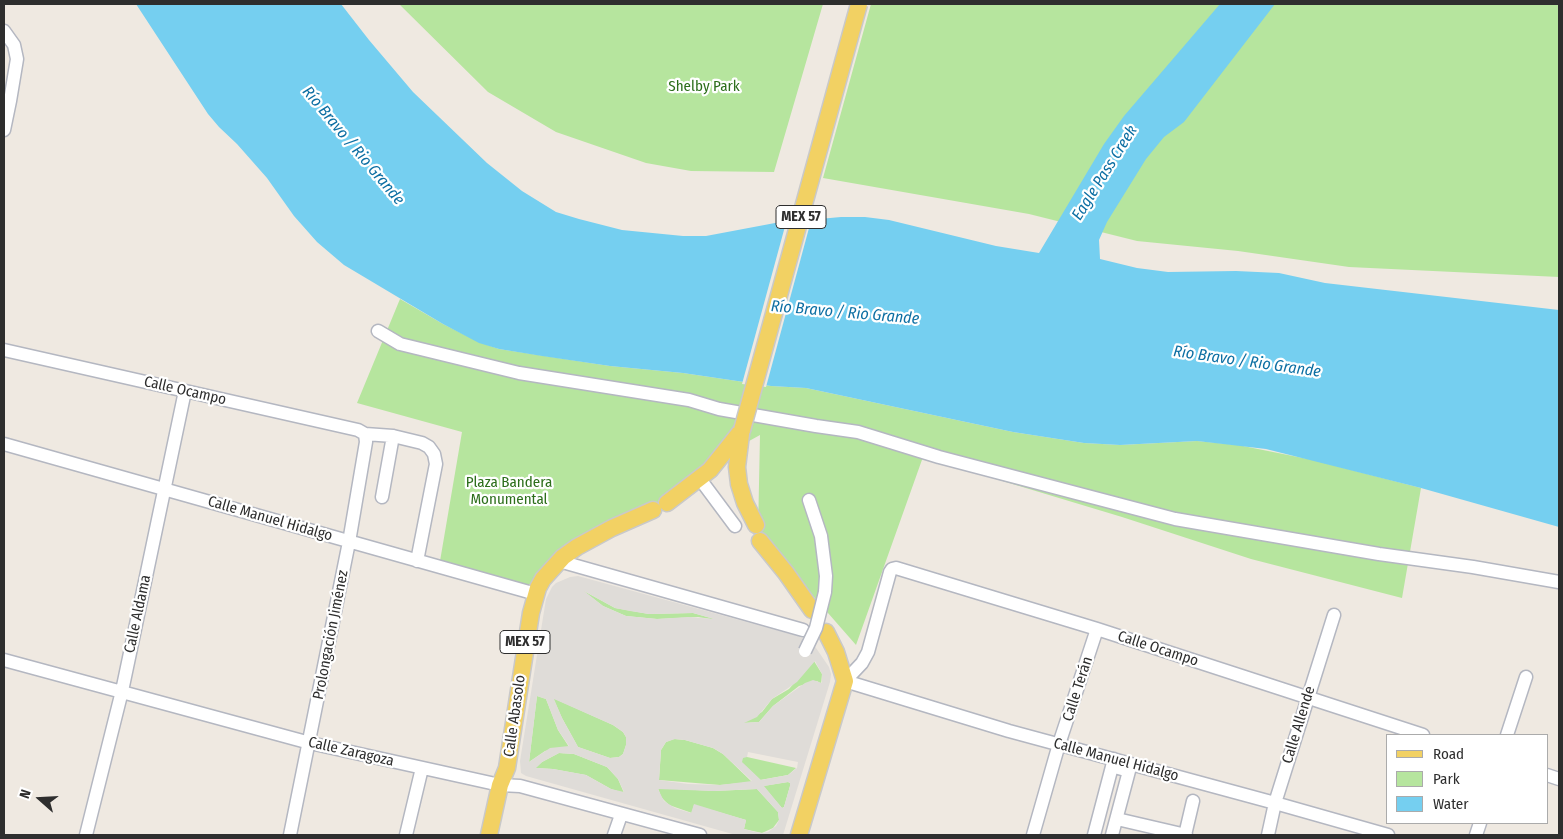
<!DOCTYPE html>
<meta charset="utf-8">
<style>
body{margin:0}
#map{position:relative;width:1563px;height:839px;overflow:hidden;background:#efe9e1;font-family:"Fira Sans Condensed",sans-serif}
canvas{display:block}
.frame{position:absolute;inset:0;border:5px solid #2e2e2e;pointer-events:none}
.legend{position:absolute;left:1386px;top:734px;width:162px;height:90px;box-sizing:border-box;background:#fff;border:1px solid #ababab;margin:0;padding:6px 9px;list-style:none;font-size:15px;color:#2e2e2e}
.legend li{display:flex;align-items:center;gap:10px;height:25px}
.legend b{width:25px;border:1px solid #ababab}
.north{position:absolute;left:15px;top:774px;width:50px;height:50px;-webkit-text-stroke:4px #fff;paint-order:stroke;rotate:289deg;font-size:14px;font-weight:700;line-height:20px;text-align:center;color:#2e2e2e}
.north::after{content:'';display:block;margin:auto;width:18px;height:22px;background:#2e2e2e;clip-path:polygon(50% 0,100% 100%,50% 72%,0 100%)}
</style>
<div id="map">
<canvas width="1563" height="839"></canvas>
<div class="frame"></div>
<ul class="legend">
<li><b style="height:6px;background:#f2d163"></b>Road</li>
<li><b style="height:14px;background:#b6e59e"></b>Park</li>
<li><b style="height:14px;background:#75cff0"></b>Water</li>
</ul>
<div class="north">N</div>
</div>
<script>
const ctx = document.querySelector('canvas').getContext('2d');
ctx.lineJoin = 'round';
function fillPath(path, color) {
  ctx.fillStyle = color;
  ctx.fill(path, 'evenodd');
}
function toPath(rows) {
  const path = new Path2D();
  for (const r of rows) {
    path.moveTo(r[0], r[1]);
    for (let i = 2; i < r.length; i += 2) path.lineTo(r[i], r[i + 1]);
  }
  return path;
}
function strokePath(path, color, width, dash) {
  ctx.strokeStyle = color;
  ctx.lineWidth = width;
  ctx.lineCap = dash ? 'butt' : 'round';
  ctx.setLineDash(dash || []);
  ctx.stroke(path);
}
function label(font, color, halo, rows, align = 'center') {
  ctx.font = font + ' "Fira Sans Condensed",sans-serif';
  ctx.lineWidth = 4.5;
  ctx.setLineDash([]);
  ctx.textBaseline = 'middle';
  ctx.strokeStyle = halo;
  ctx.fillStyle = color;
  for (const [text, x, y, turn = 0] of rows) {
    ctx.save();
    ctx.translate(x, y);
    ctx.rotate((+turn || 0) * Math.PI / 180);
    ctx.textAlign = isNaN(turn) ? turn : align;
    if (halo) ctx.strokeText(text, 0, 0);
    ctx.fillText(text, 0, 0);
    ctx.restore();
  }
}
fillPath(toPath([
 [399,4,823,4,774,172,691,171,646,163,556,132,488,92],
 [871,4,1559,4,1559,277,1349,267,1238,251,1137,241,1029,214,823,178],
 [400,299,443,324,479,342,499,349,610,366,683,373,771,386,806,388,1013,432,1084,443,1120,445,1197,441,1238,445,1313,460,1421,488,1402,598,1251,559,1122,517,923,457,856,645,758,533,760,435,731,451,662,507,561,556,538,595,439,567,462,432,357,403],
 [582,590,615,608,649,614,693,613,718,620,698,617,657,619,626,616,603,606],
 [814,661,822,674,821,684,817,681,799,686,773,706,759,722,742,723,762,712,772,699,789,689],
 [537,696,546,699,558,730,569,747,545,751,529,762],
 [553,698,613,725,623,732,626,737,626,745,623,754,619,757,610,758,578,747,562,718],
 [674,739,685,740,713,748,723,754,752,782,720,785,659,780,661,750,666,742],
 [559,753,574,754,607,767,618,779,624,793,611,789,586,775,553,769,535,768,542,762],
 [743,757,747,757,796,768,788,775,760,780,742,763,741,761],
 [788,782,790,783,790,786,784,807,782,808,763,786],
 [658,788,714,791,757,789,778,812,779,820,773,828,762,833,744,829,746,820,694,805,692,813,669,805,661,797]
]), '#b6e59e');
fillPath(toPath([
 [578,576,798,636,814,645,829,667,831,674,830,682,783,835,736,835,526,776,521,773,520,761,546,599,552,587,556,583,570,577],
 [584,591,615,608,630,611,649,614,693,613,714,619,688,617,657,619,626,616,603,606],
 [815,661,822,674,822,683,813,680,805,683,773,706,759,722,744,723,757,717,772,699,797,682],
 [537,696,546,699,558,730,569,746,550,748,529,762],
 [554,699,613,725,623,732,626,737,626,745,623,754,619,757,610,758,578,747,562,718],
 [675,739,685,740,713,748,723,754,752,781,720,785,688,784,659,780,661,750,666,742],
 [748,752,798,762,797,768,788,775,761,780,742,762,743,758,747,757],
 [559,753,574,754,607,767,618,779,624,792,611,789,586,775,553,769,536,768,542,762],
 [788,782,790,783,790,786,784,807,782,808,764,786],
 [658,789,714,791,757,789,778,812,779,820,776,826,768,832,762,833,755,832,744,829,746,820,694,804,691,813,675,808,664,801]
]), '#dfdcd8');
fillPath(toPath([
 [136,4,341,4,369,40,413,92,487,163,522,191,556,212,579,219,622,230,683,236,706,236,775,223,841,217,865,217,889,220,996,246,1039,253,1104,144,1124,116,1220,4,1275,4,1184,122,1164,137,1146,159,1107,222,1099,240,1100,259,1137,268,1168,272,1236,271,1279,273,1325,283,1559,310,1559,527,1421,488,1266,449,1197,441,1120,445,1084,443,1013,432,806,388,771,386,683,373,610,366,542,356,499,349,479,343,443,324,344,265,317,242,294,216,267,178,237,144,219,127,208,114]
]), '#75cff0');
fillPath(toPath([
 [812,217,766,387,742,384,787,219]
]), '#efe9e1');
const minor = toPath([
 [4,31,14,45,17,59,10,101,4,130],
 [378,331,400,344,519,373,689,400,719,409,816,426,858,432,939,457,1175,519,1379,554,1473,567,1559,582],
 [4,350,358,430,365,434,393,436,422,443,429,447,434,454,436,464,417,561],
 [4,444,536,594],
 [700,479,735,526],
 [382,497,393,436],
 [809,500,821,536,826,576,825,592],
 [559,561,803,630],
 [4,660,310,743,500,785,520,786,700,835],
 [1507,735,1526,677],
 [1547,775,1559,779],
 [1117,819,1186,835],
 [86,835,122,691,185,391],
 [290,835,349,542,366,442,365,434],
 [406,835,422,768],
 [614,835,621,815],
 [1033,835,1059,744,1097,629],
 [1094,835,1114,759],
 [1112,835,1129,771,1115,767],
 [1185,835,1193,801],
 [1268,835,1275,803,1334,615],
 [1388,835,1275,803,1009,731,845,681,862,663,868,652,890,572,892,569,896,568,1097,629,1423,735],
 [1476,835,1480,823]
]);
const major = toPath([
 [741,434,737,467,739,484,745,503,756,525],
 [667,503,710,470,742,430],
 [760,541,786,573,812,610],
 [489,835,500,785,507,768,531,613,538,588,543,579,563,557,577,547,612,528,653,510],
 [799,835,845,681,836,652,826,632]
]);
strokePath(minor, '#b4b7c1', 15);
strokePath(major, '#c9c9c9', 19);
strokePath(minor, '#fff', 12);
strokePath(major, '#f2d163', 16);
const minorBridge = toPath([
 [805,651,816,628,825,592]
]);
const majorBridge = toPath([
 [742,430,859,4]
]);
strokePath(minorBridge, '#b4b7c1', 15, []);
strokePath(majorBridge, '#c9c9c9', 19, []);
strokePath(minorBridge, '#fff', 12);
strokePath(majorBridge, '#f2d163', 16);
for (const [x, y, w] of [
 [801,217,50],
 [525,642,50]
]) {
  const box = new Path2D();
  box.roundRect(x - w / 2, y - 11.5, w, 23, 4);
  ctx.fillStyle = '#fff';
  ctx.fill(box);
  strokePath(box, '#2e2e2e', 1);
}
label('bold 14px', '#2e2e2e', null, [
 ["MEX 57",801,217],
 ["MEX 57",525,642]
]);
label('15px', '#2c6e1b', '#fff', [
 ["Shelby Park",704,87],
 ["Plaza Bandera",509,483],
 ["Monumental",509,500]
]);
label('15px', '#2e2e2e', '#fff', [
 ["Calle Ocampo",185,391,13],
 ["Calle Manuel Hidalgo",270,519,16],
 ["Calle Aldama",138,614,-78],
 ["Prolongación Jiménez",331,635,-79],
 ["Calle Ocampo",1158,649,18],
 ["Calle Terán",1078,689,-72],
 ["Calle Abasolo",515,716,-82],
 ["Calle Allende",1299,725,-73],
 ["Calle Zaragoza",351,752,13],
 ["Calle Manuel Hidalgo",1116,760,15]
]);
label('italic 16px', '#0d6fa3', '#fff', [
 ["Río Bravo / Rio Grande",353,146,50],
 ["Eagle Pass Creek",1105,173,-58],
 ["Río Bravo / Rio Grande",845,313,5],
 ["Río Bravo / Rio Grande",1247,362,8]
]);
</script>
